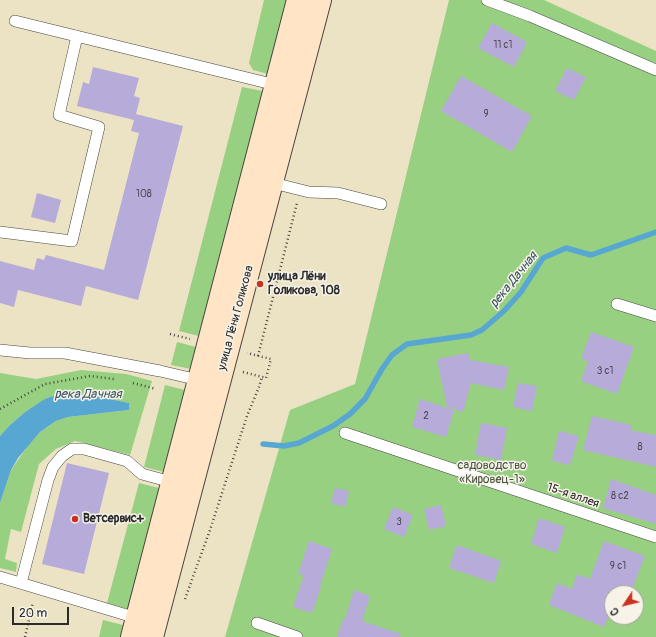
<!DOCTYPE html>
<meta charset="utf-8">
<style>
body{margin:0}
#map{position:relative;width:656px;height:637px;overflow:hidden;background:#ebe3c3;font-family:Pangolin,sans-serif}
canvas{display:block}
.north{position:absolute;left:604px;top:585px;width:40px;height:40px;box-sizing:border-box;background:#f7f3e8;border:1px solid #a5a39c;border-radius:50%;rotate:235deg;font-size:11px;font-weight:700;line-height:16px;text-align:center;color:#2b2b2b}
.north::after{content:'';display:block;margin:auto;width:14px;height:18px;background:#c8321e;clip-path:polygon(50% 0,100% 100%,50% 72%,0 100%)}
.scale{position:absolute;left:12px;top:607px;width:57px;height:18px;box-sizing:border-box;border:2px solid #2b2b2b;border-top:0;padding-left:5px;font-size:12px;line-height:14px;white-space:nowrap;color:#2b2b2b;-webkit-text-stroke:3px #f7f3e8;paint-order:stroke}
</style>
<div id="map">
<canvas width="656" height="637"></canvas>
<div class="north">С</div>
<div class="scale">20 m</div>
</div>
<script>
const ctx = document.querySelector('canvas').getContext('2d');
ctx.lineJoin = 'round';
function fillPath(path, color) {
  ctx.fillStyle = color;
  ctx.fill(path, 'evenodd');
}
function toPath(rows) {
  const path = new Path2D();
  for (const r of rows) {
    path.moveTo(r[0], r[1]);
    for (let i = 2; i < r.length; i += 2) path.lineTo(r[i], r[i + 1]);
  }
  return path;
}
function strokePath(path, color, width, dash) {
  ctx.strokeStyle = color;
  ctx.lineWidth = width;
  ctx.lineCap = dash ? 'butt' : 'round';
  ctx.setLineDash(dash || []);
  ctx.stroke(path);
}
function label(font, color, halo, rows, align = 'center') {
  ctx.font = font + ' Pangolin,sans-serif';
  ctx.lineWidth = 3;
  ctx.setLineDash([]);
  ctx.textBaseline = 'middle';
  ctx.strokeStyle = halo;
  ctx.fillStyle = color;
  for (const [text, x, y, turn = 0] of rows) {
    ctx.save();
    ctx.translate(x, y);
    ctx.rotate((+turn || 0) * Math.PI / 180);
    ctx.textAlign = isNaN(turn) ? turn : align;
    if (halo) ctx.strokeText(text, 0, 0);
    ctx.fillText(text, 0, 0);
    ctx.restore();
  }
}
fillPath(toPath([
 [264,0,287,0,268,74,253,70,249,63],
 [449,0,544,0,656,51,656,637,225,637,290,410,355,384],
 [612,593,636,593,636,617,612,617],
 [242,87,263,91,199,336,179,331],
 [177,342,196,347,191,369,171,365],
 [81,370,126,374,152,381,130,455,75,441,56,449,39,464,21,532,11,529,5,559,17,563,16,572,0,568,0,503,11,470,27,447,40,432,56,421,68,417,129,410,129,403,95,396,73,392,54,395,25,412,9,426,0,436,0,373,36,379],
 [165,385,185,390,164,472,144,467],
 [139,483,159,488,128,609,107,603],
 [103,620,123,625,120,637,99,637]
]), '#98d082');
fillPath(toPath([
 [63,392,95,396,129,403,129,410,68,417,56,421,40,432,18,458,11,470,0,503,0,436,9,426,25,412,45,399]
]), '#58a7d2');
strokePath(toPath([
 [263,444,284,446,299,443,333,426,350,414,365,399,382,369,392,355,407,344,471,335,482,330,504,311,521,292,543,258,566,248,591,255,656,232]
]), '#58a7d2', 5.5);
fillPath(toPath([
 [492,23,527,42,514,67,478,48],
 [93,67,139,78,134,96,140,98,136,114,183,126,138,300,86,286,81,306,18,290,14,307,0,303,0,261,34,270,37,258,44,260,46,255,104,270,139,133,131,131,134,120,77,106,83,82,89,84],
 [567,68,586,77,574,100,555,91],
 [461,76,532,116,512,152,441,111],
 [37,193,61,200,55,223,31,217],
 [591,332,634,347,617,394,581,381,588,361,581,359],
 [468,353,470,360,509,367,504,390,471,383,463,412,447,407,437,359],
 [518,383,537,386,532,411,513,407],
 [420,399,454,410,446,437,412,427],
 [592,416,632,425,630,430,656,435,656,467,583,450],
 [481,423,507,428,501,460,475,455],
 [559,431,579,436,570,465,552,461],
 [67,463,109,473,84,574,42,564],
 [611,479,656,495,656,524,603,508],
 [335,488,349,491,345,507,331,503],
 [441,505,446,526,429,530,424,509],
 [393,507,413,515,404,537,384,529],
 [539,518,565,527,557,553,531,544],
 [309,541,332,549,320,586,321,587,312,613,293,607,304,575,298,574],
 [604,541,645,556,631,592,619,587,617,593,612,593,612,607,604,627,549,605,557,583,572,589,577,574,590,579],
 [457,545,501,561,494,583,449,568],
 [354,590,370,596,362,621,401,634,400,637,337,637,343,619,345,619]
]), '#b7abd9');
const lane = toPath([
 [487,0,530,16,656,70],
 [15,21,280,86],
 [269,182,309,192,338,193,381,204],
 [0,232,72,241,99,127,59,115,77,36],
 [617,304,656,316],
 [0,350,30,353,65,353,160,371,203,381],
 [345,433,656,537],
 [0,577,140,619],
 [21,583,48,480,53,467,62,456,72,449,84,449,127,461,142,474,175,483],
 [257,623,297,637]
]);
const secondary = toPath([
 [132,637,298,0],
 [152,637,320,0]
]);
strokePath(lane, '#484742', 12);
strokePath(secondary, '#484742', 24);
strokePath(toPath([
 [170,334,190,339],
 [258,356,297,203],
 [243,372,266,378,271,359,247,353],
 [133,383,156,389],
 [0,409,45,384,90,376,114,379],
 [185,599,210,530,247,416,259,387,262,377],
 [25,637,33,602]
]), '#484742', 2.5, [1, 3]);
strokePath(lane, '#fff', 11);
strokePath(secondary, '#ffe4c6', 22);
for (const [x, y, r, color] of [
 [260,284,4,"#c8321e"],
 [75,519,4,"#c8321e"]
]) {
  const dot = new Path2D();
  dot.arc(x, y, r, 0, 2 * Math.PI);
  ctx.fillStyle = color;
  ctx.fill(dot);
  strokePath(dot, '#f7f3e8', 1.5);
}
label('10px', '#4e4b56', null, [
 ["11 с1",503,45],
 ["9",486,114],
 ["108",144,194],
 ["3 с1",605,371],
 ["2",426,416],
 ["8",640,447],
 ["8 с2",620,496],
 ["3",399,522],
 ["9 с1",618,566]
]);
label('bold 12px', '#2b2b2b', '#f7f3e8', [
 ["улица Лёни",268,277],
 ["Голикова, 108",268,291],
 ["Ветсервис+",83,519]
], 'left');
label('12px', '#2b2b2b', '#f7f3e8', [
 ["улица Лёни Голикова",236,318,-75],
 ["15-я аллея",573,496,19]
]);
label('12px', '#465441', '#f7f3e8', [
 ["садоводство",492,466],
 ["«Кировец-1»",492,480]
]);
label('italic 13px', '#3b5665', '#f7f3e8', [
 ["река Дачная",514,280,-51],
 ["река Дачная",88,395]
]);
</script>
